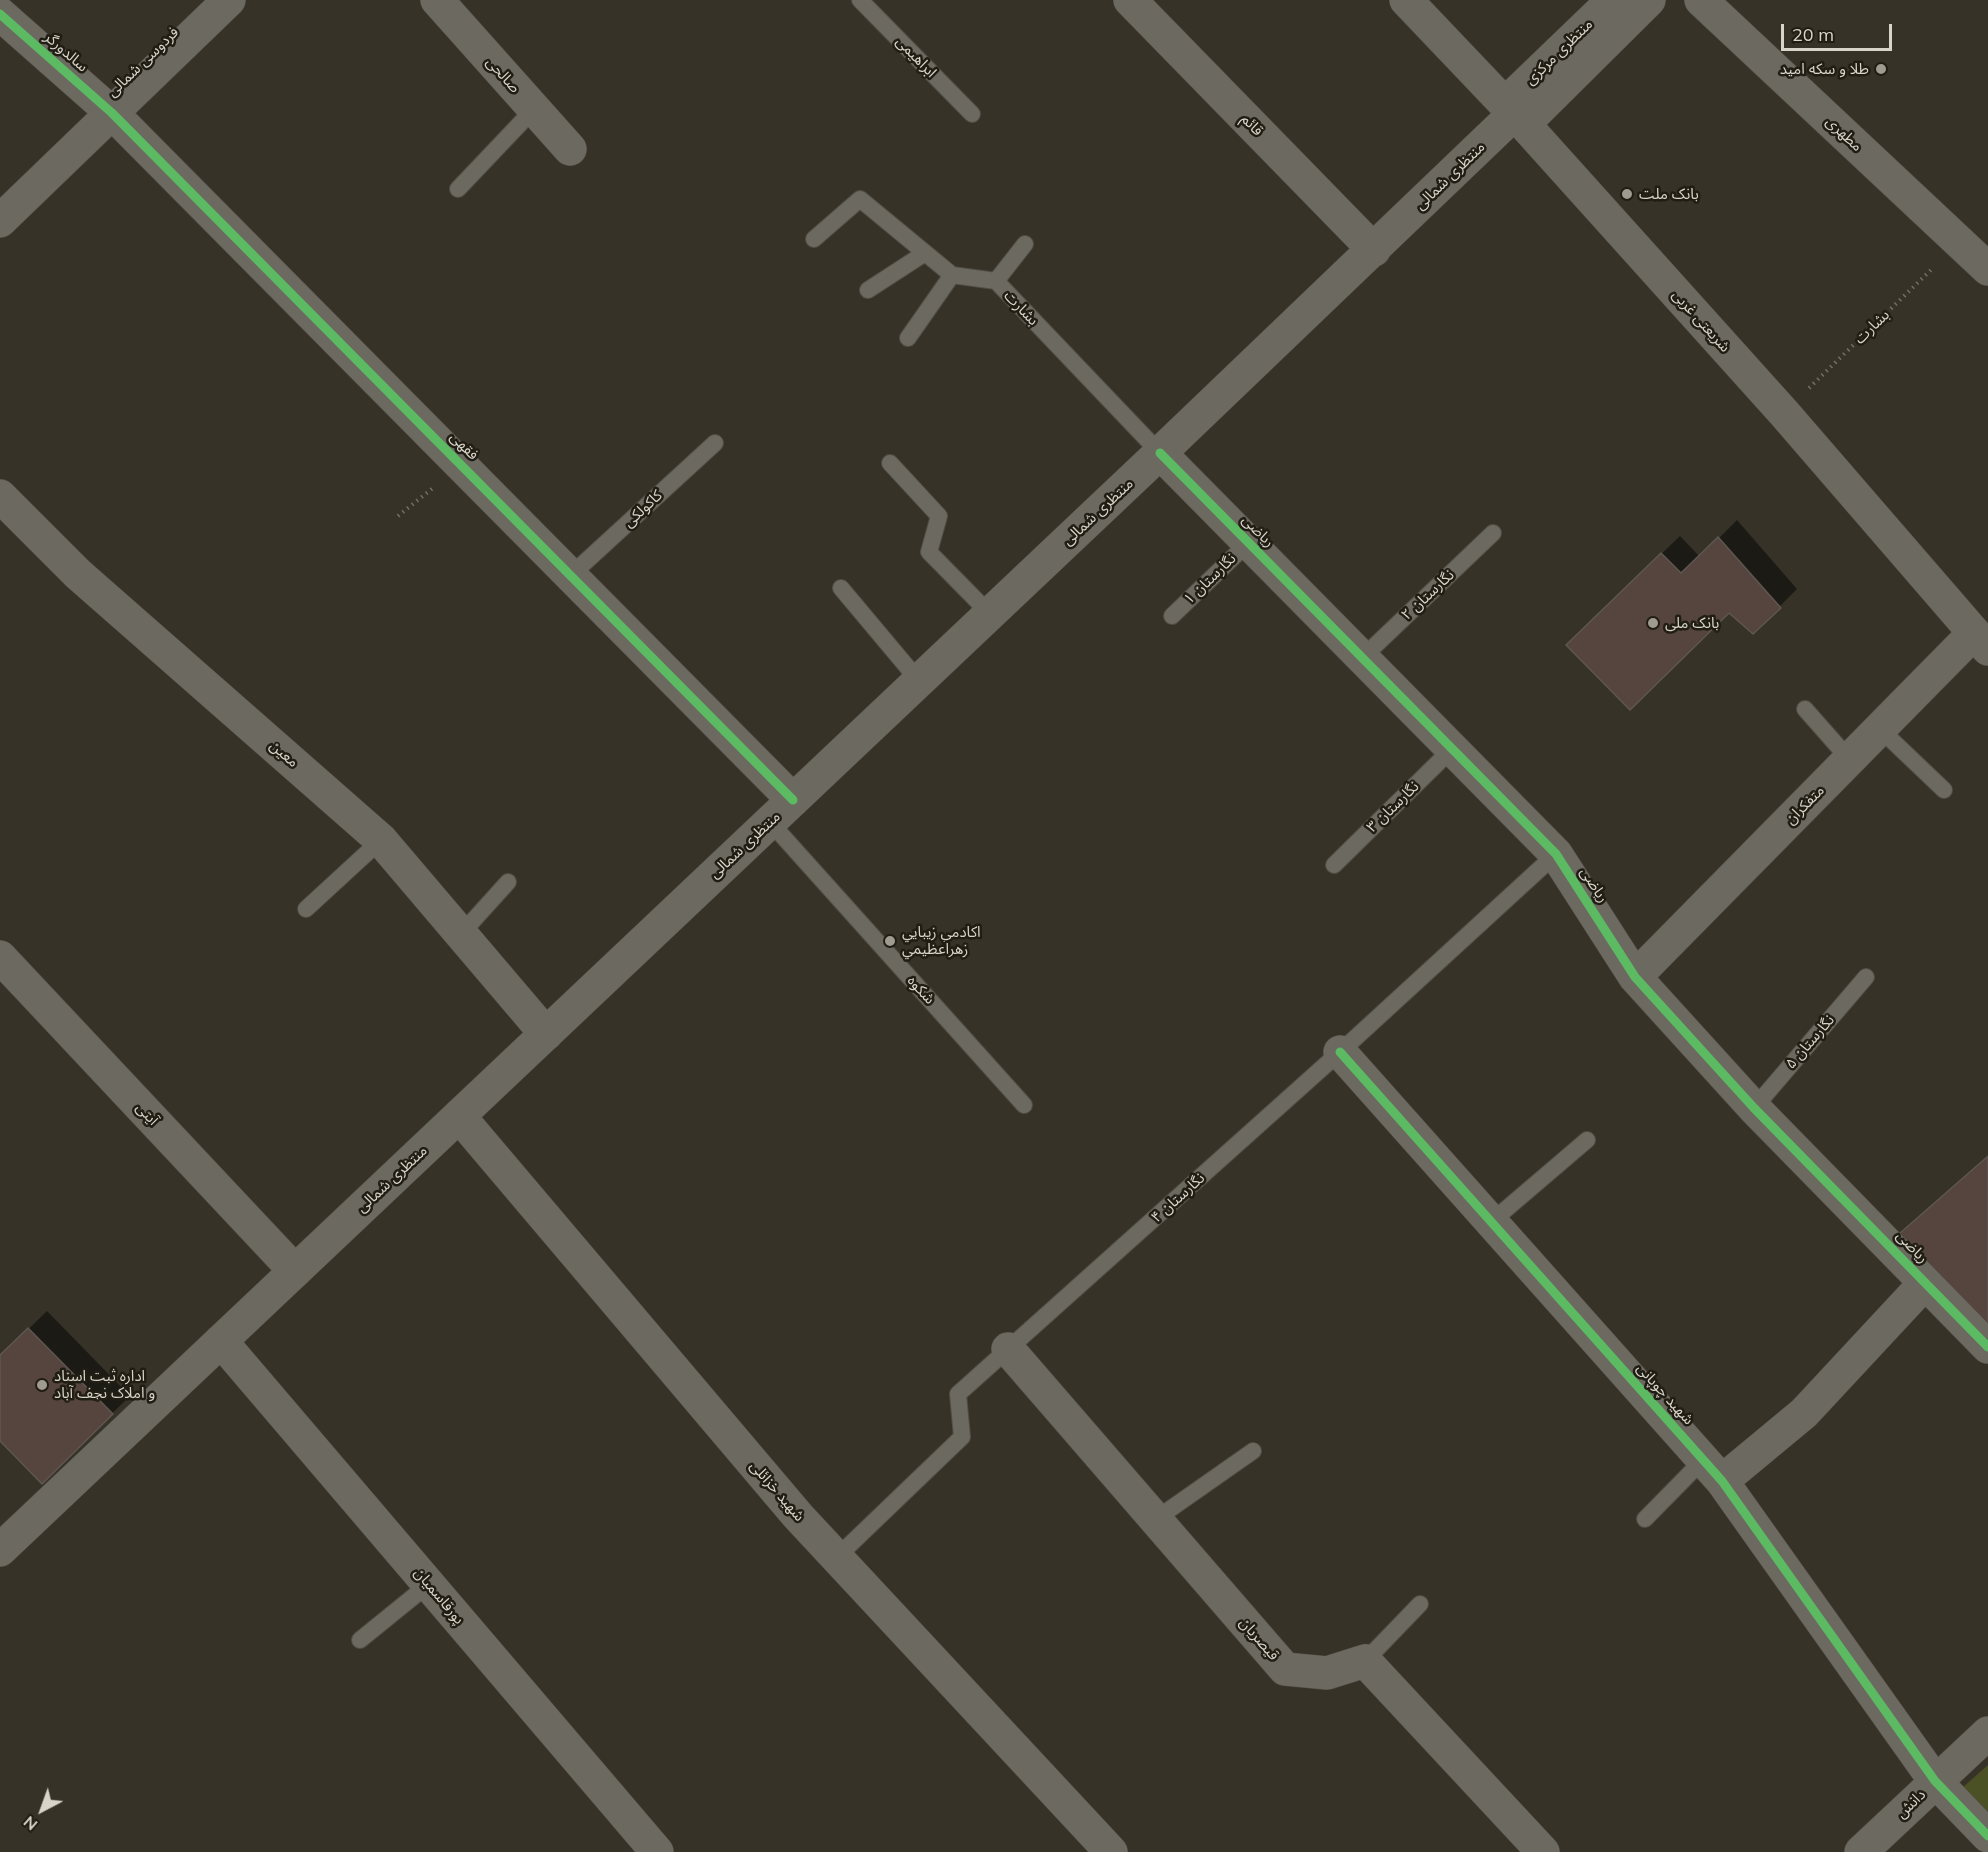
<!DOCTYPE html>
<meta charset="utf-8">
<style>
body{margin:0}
#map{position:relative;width:1988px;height:1852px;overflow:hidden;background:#363228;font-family:Mulish,sans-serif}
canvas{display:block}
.north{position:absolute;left:12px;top:1780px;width:60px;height:60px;-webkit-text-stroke:4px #201d14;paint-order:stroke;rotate:221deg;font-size:16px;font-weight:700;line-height:24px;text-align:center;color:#d8d4c9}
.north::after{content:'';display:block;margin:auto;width:21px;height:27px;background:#d8d4c9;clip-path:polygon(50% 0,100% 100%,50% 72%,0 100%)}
.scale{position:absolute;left:1781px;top:24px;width:111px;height:27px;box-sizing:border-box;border:3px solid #d8d4c9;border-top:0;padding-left:8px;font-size:18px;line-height:21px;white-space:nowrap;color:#d8d4c9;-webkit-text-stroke:4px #201d14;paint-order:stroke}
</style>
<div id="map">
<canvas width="1988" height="1852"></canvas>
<div class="north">N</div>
<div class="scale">20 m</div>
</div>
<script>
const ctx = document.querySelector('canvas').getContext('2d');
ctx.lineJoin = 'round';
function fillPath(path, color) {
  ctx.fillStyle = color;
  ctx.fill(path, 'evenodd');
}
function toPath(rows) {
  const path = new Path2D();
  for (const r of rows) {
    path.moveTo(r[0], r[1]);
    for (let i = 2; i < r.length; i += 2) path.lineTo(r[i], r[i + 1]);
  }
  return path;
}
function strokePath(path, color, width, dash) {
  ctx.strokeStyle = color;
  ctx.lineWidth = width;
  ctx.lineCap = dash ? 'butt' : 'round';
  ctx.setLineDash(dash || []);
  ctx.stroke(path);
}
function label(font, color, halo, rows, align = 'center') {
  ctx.font = font + ' Mulish,"Noto Sans Arabic",sans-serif';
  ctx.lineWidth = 5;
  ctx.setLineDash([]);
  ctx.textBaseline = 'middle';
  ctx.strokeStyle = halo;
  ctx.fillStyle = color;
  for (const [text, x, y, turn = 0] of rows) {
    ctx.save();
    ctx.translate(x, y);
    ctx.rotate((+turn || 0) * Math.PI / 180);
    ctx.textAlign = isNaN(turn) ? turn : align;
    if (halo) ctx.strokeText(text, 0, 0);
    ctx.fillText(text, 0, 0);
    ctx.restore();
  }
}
fillPath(toPath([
 [1988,1765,1988,1813,1963,1787]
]), '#4b5025');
fillPath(toPath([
 [1737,520,1797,589,1779,607,1729,611,1585,627,1680,536,1700,557],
 [1988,1155,1988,1324,1901,1234,1925,1211],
 [47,1311,130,1396,42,1482,0,1439,0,1357]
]), '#0007');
const building = toPath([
 [1718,537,1781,608,1753,634,1729,613,1630,710,1566,645,1661,553,1681,573,1718,537],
 [1988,1156,1988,1326,1899,1234,1988,1156],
 [28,1328,113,1414,42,1484,0,1441,0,1355,28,1328]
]);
fillPath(building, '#55453e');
strokePath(building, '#5e5752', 1.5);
const service = toPath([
 [860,0,972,114],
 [458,189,534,109],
 [814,239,860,199,952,275,996,281,1160,453],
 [996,281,1025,244],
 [868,290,925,253],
 [908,338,952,275],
 [890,463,939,516,929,552,990,614],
 [571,575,715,443],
 [841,588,919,681],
 [1172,616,1248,543],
 [1362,658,1493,533],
 [1805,709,1850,760],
 [1880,729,1944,790],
 [770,822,1024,1105],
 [1334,865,1452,749],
 [306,909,381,840],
 [461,934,508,882],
 [1754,1108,1866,977],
 [1491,1222,1587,1140],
 [1156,1519,1253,1451],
 [1645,1519,1703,1460],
 [837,1557,962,1437,958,1394,1340,1052,1556,854],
 [360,1640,429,1584],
 [1365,1661,1420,1604]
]);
const minor = toPath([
 [437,0,570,149],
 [1130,0,1374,250],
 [0,14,112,113,793,800],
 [1160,453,1556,854,1635,977,1754,1108,1988,1347],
 [0,496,78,574,381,840,546,1034],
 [0,957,295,1271],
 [1635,977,1974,633],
 [1340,1052,1722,1481,1935,1781,1988,1836],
 [459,1116,798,1516,1111,1852],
 [221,1341,657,1852],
 [1008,1349,1285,1669,1327,1673,1365,1661,1543,1852],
 [1722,1481,1804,1413,1925,1283]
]);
const tertiary = toPath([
 [0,221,229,0],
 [1861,1852,1988,1733]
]);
const secondary = toPath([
 [1406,0,1524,124,1784,413,1988,649],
 [1701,0,1988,269],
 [1505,104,1613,0],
 [1524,124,1649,0],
 [0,1550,1160,453,1514,114]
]);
strokePath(service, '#514e46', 18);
strokePath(minor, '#514e46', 34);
strokePath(tertiary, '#514e46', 34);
strokePath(secondary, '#514e46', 34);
strokePath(toPath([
 [1809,388,1933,268],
 [398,516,433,488]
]), '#726f68', 4, [1.5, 4.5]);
strokePath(service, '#6c6961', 16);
strokePath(minor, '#6c6961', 33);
strokePath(tertiary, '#6c6961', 33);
strokePath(secondary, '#6c6961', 33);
strokePath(toPath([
 [0,14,112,113,793,800],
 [1160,453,1556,854,1635,977,1754,1108,1988,1347],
 [1340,1052,1722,1481,1935,1781,1988,1836]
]), '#5cba63', 9);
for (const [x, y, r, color] of [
 [1881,69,6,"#9f9b91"],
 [1627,194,6,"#9f9b91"],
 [1653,623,6,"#9f9b91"],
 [890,941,6,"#9f9b91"],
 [42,1385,6,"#9f9b91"]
]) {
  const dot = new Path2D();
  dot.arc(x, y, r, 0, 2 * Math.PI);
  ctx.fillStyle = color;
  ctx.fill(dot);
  strokePath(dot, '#201d14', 2);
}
label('15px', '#d8d4c9', '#201d14', [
 ["سالدورگر",66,52,41],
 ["منتظری مرکزی",1559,52,-44],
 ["ابراهیمی",916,57,46],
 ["فردوسی شمالی",143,62,-44],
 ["صالحی",503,75,48],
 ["قائم",1252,125,46],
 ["مطهری",1844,134,43],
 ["منتظری شمالی",1450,176,-44],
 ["بشارت",1021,308,46],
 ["شریعتی غربی",1701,321,48],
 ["بشارت",1872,327,-44],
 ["فقهی",464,446,45],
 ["کاکولکی",643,509,-43],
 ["منتظری شمالی",1098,512,-43],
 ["ریاضی",1258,531,45],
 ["نگارستان ۱",1210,579,-44],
 ["نگارستان ۲",1428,595,-43],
 ["معین",284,754,41],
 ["متفکران",1805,805,-45],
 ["نگارستان ۳",1393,807,-44],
 ["منتظری شمالی",745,845,-43],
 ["ریاضی",1594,885,57],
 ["شکوه",921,990,48],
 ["نگارستان ۵",1810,1042,-49],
 ["آیتی",147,1114,47],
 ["منتظری شمالی",392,1179,-43],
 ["نگارستان ۴",1178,1198,-42],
 ["ریاضی",1912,1247,46],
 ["شهید چوپانی",1665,1394,48],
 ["شهید خزائلی",777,1491,49],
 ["پورقاسمیان",439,1596,50],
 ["قیصریان",1259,1639,49],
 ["دانش",1911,1804,-44]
]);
label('15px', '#d8d4c9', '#201d14', [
 ["طلا و سکه امید",1869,69,"right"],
 ["بانک ملت",1639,194],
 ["بانک ملی",1665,623],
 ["اكادمي زيبايي",902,932],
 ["زهراعظيمي",902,949],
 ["اداره ثبت اسناد",54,1376],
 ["و املاک نجف آباد",54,1393]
], 'left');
</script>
